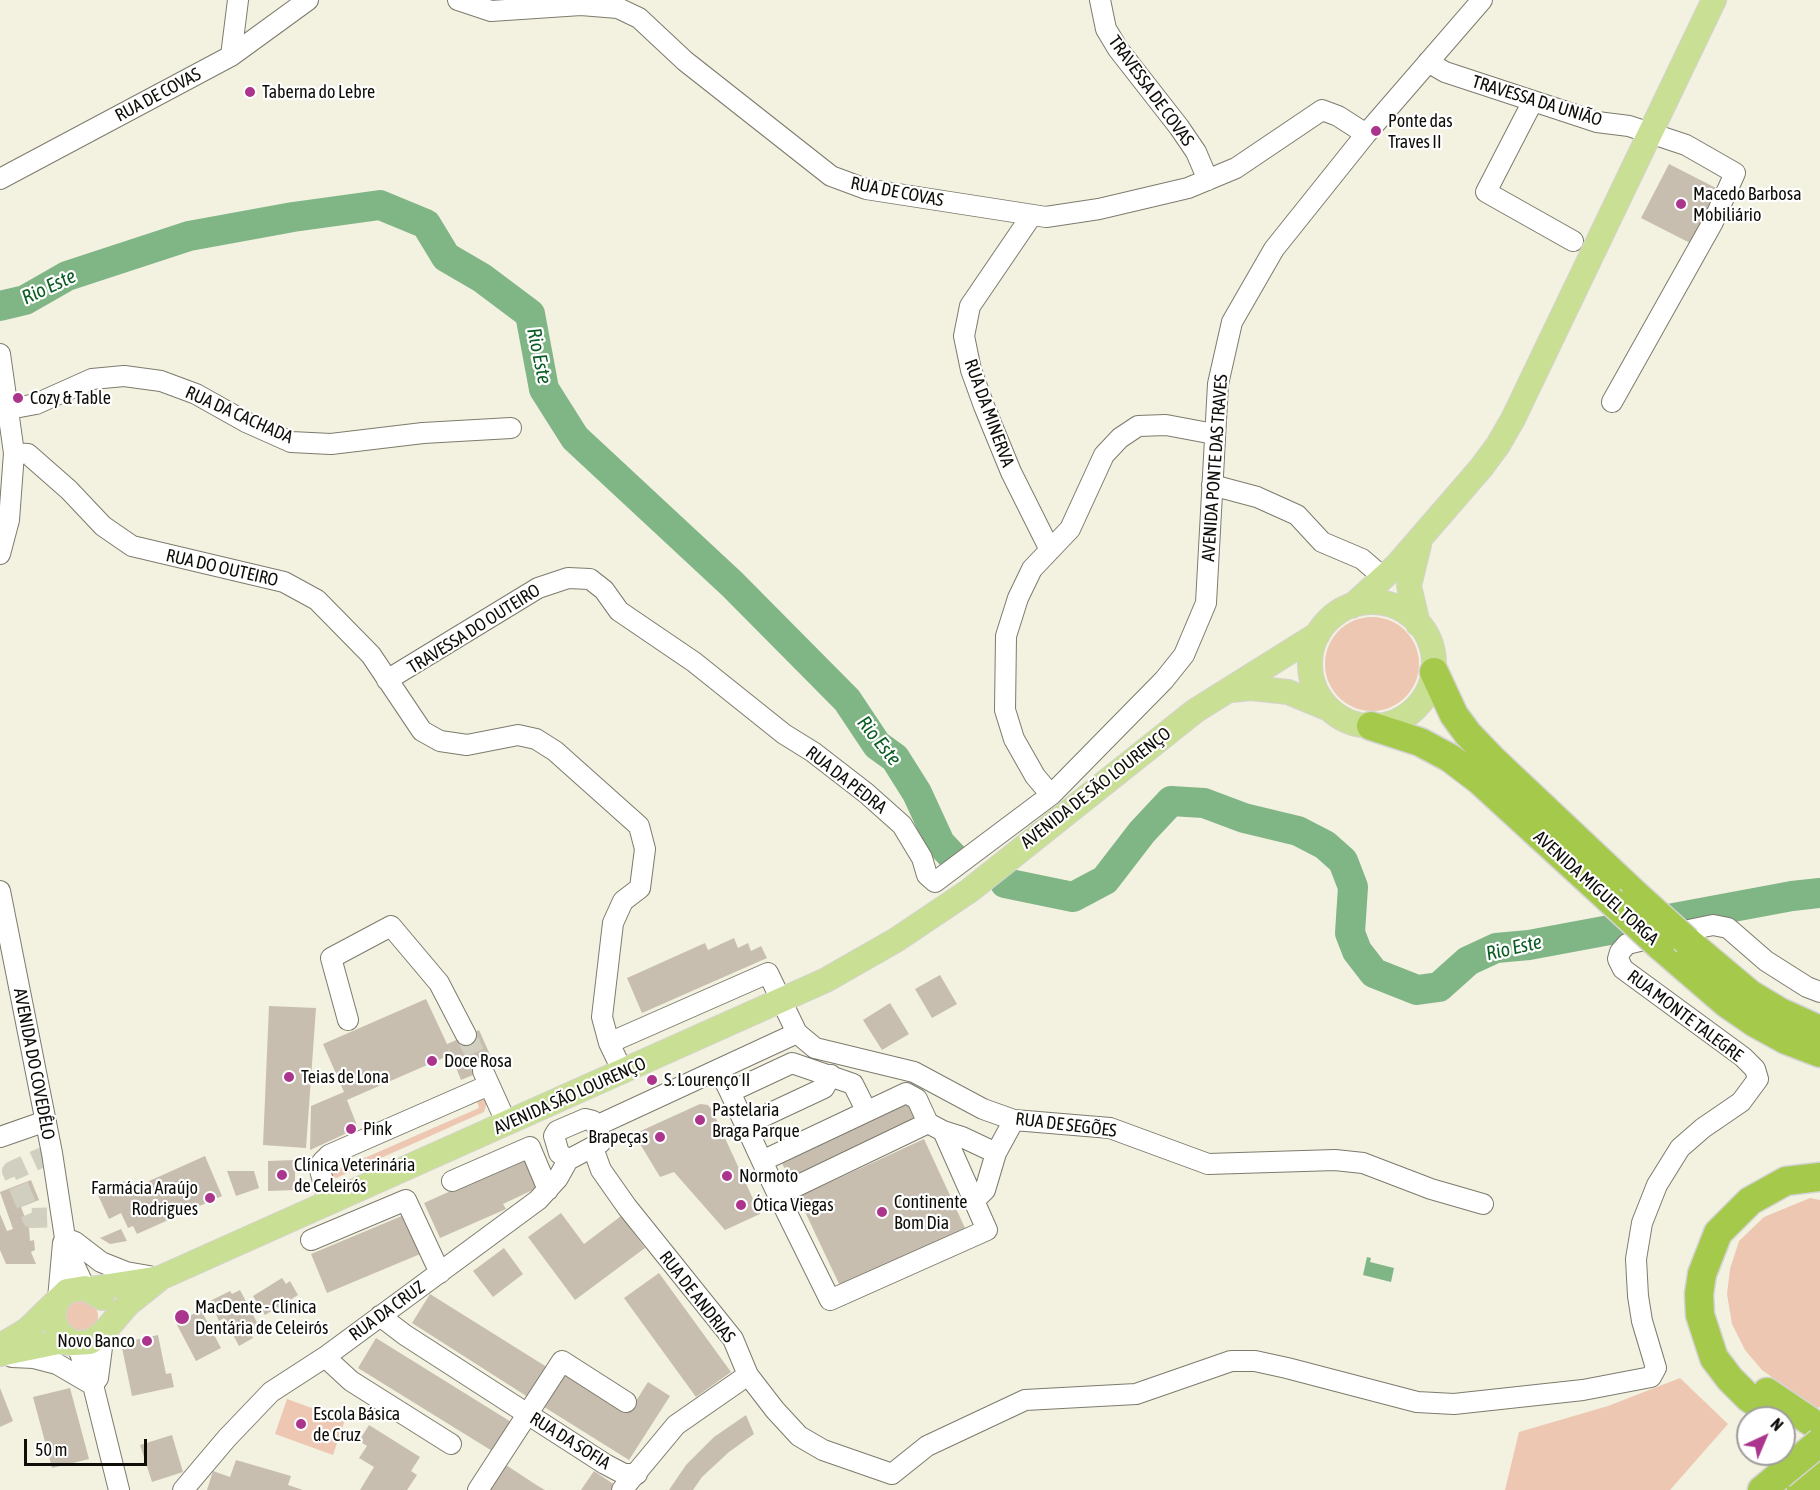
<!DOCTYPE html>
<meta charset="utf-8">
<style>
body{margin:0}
#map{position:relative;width:1820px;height:1490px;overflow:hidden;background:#f3f1e0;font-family:"Asap Condensed",sans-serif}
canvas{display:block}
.north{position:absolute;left:1736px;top:1406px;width:60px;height:60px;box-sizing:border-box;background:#fff;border:2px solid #9f9e9c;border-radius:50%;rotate:44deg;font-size:16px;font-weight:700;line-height:24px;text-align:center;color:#0e0d08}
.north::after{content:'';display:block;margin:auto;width:21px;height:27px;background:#ab358d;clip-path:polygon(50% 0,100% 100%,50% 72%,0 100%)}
.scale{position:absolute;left:24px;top:1439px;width:123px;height:27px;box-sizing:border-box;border:3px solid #0e0d08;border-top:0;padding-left:8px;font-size:18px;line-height:21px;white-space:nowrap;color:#0e0d08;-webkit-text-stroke:4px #fff;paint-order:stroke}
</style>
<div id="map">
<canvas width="1820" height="1490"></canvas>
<div class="north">N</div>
<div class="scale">50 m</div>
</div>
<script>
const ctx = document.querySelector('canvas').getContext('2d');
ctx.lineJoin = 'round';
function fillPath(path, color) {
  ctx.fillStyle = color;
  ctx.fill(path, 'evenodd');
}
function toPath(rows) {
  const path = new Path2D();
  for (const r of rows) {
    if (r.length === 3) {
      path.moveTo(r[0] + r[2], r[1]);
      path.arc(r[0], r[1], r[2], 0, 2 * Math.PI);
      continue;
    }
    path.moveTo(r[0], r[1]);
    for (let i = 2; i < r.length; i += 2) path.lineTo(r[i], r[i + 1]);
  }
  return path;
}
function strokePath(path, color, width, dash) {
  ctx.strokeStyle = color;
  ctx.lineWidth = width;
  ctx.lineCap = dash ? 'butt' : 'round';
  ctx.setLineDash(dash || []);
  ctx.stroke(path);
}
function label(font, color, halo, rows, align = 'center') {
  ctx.font = font + ' "Asap Condensed",sans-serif';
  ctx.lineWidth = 4.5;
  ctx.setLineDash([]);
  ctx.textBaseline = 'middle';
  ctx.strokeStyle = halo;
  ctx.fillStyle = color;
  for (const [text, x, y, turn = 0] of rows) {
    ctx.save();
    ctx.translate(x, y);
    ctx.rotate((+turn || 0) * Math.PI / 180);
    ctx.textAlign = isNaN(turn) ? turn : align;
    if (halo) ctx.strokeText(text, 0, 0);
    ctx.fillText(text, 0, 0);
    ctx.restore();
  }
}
fillPath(toPath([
 [1372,664,47],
 [480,1097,487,1102,484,1112,336,1178,329,1173,332,1160,337,1170,479,1108,476,1098],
 [1810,1198,1820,1200,1820,1407,1816,1409,1762,1370,1745,1350,1732,1324,1727,1294,1730,1269,1739,1241,1764,1217],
 [81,1316,17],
 [1680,1378,1728,1424,1670,1490,1505,1490,1519,1432,1608,1406],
 [287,1399,345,1420,333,1455,275,1434]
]), '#edc7b2');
fillPath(toPath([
 [1367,1257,1371,1258,1370,1262,1394,1268,1391,1282,1363,1275]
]), '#80b586');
strokePath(toPath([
 [0,306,25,300,67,276,189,236,293,217,380,205,426,224,446,257,482,278,530,314,544,389,575,438,732,584,847,700,877,745,895,758,917,793,940,843,956,860],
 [1005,883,1073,897,1105,880,1142,832,1171,801,1204,803,1244,818,1298,831,1325,845,1343,861,1353,887,1350,933,1357,951,1374,973,1417,990,1439,987,1468,961,1496,948,1529,945,1792,896,1820,893]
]), '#80b586', 30);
fillPath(toPath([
 [1669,164,1720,190,1692,244,1641,218],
 [734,938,738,948,748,943,751,951,761,946,767,958,642,1013,627,978,705,943,708,950],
 [940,975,957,1004,932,1018,915,989],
 [426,999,447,1044,479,1030,495,1066,461,1080,448,1048,450,1055,347,1100,358,1128,310,1150,311,1106,344,1092,323,1044],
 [890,1003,909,1034,882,1050,863,1020],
 [269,1006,316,1008,306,1148,263,1145],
 [909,1101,919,1122,791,1182,781,1161],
 [700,1104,708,1105,712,1110,760,1214,725,1230,674,1172,660,1177,634,1134],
 [924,1139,965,1228,840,1286,798,1197],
 [205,1156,222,1196,137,1234,133,1226,128,1228,121,1213,109,1219,97,1193,124,1181,129,1190],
 [526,1157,539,1187,503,1204,506,1209,440,1238,424,1203],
 [295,1160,295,1190,268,1191,268,1161],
 [227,1171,254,1171,259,1188,236,1196],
 [31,1180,39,1200,21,1207,29,1228,30,1241,34,1240,35,1250,31,1252,36,1264,6,1264,0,1250,0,1214,7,1231,13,1229,0,1192],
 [409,1213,425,1252,327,1293,311,1254],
 [561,1213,584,1244,621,1216,645,1248,575,1300,528,1237],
 [121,1229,127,1241,110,1244,100,1238],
 [504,1248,523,1274,493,1297,473,1271],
 [659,1273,731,1372,696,1397,624,1298],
 [282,1278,286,1284,290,1281,298,1295,265,1315,253,1296],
 [240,1290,261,1330,252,1335,253,1338,239,1346,224,1318,219,1321,210,1301,230,1291,232,1294],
 [430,1294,550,1369,531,1399,412,1323],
 [201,1310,221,1348,196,1361,176,1323],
 [158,1335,166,1374,171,1373,174,1387,132,1396,121,1343],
 [376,1338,516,1425,497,1454,358,1368],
 [564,1370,629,1412,648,1382,670,1396,629,1460,541,1405],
 [0,1388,13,1421,0,1427],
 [70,1388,89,1459,52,1468,33,1397],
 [746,1415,754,1434,729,1452,702,1477,693,1490,669,1490,686,1465,714,1437],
 [369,1425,420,1457,411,1471,417,1475,407,1490,360,1490,374,1467,359,1458,367,1446,359,1441],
 [172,1435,183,1472,152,1482,140,1445],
 [236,1460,291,1476,288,1485,303,1490,207,1490,213,1471,230,1477],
 [506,1465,538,1486,545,1490,490,1490],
 [594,1471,615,1485,613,1490,581,1490]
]), '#c8beb0');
strokePath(toPath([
 [466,1035,483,1071],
 [52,1153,12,1171,32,1218,62,1217]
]), '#d1cfc0', 20, [20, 10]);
const minor = toPath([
 [458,0,491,11,581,5,618,8,639,18,685,61,831,176,866,189,1046,217,1099,209,1188,188,1236,168,1322,110,1338,116,1366,134],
 [1100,0,1106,29,1118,49,1179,127,1196,152,1208,180],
 [231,56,238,0],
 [1428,62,1445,72,1597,122,1629,126,1686,145,1735,173,1713,222,1612,402],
 [1533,101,1486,192,1573,241],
 [0,179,231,56,308,0],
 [1032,215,970,306,964,336,971,370,984,406,1011,472,1050,550],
 [0,354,14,453,9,520,0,554],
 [9,409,36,404,92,379,124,376,161,381,196,394,246,422,291,442,331,444,423,433,511,428],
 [14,453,28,454,69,490,103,526,132,546,284,582,317,600,371,655,422,731,440,741,467,745,518,735,536,739,555,751,639,826,645,849,640,888,623,901,613,923,602,1017,609,1043,623,1072],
 [1212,485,1257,497,1297,515,1322,542,1362,559,1384,578],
 [387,680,538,588,568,578,590,579,604,590,619,611,694,662,784,734,813,752,866,793,902,825,922,858,927,875,935,882,1051,795,1164,680,1184,655,1206,603,1218,384,1232,322,1274,249,1366,134,1482,0],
 [1051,795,1035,776,1014,739,1005,710,1006,636,1018,598,1032,569,1070,529,1104,455,1120,438,1138,426,1166,425,1214,434],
 [0,891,52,1153,65,1238,71,1258,85,1288],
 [348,1020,331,958,391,926,439,983,466,1035],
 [609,1043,768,973,797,1033,815,1048,914,1072,983,1109,1014,1120,1110,1128,1208,1164,1335,1160,1363,1163,1431,1189,1483,1204],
 [719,1070,730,1092,762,1161,778,1195,830,1300,987,1230,943,1131,928,1123,917,1099,906,1093,762,1161],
 [483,1071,507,1124],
 [730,1092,792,1063,853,1084,866,1110],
 [585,1119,593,1121,599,1130,600,1143,568,1160,559,1153,554,1136,557,1131,585,1119],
 [745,1125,824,1088,831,1075],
 [596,1126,797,1033],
 [943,1131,962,1137,996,1153],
 [0,1137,46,1121],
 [593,1148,601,1170,627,1207,733,1339,748,1375,775,1410,799,1436,823,1450,892,1474],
 [452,1181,530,1147,548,1190],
 [778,1195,928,1123],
 [974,1201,985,1190,996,1153,1014,1120],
 [329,1203,320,1170,322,1162,329,1155,489,1085],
 [65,1238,75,1242,101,1262,126,1272,149,1276],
 [311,1240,406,1200,440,1273],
 [58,1299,63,1243],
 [380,1316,405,1335,605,1464,624,1474,637,1474],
 [76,1344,93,1385,119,1490],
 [12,1357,34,1358,57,1364,93,1385],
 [325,1357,351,1381,451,1444],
 [93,1385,98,1378,104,1332],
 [892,1474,927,1446,1025,1400,1136,1394,1231,1361,1255,1361,1287,1368,1417,1402,1454,1404,1583,1390,1651,1377,1656,1368,1642,1321,1638,1296,1636,1259,1642,1223,1657,1185,1680,1148,1703,1128,1741,1102,1758,1079,1755,1069,1743,1057,1623,969,1618,959,1620,952,1627,944,1665,935,1713,925,1728,928,1766,961,1807,987,1820,992],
 [183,1490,227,1438,271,1392,325,1357,538,1200,558,1178,568,1160],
 [478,1490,562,1361,626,1402],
 [622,1490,676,1425,748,1375]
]);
const major = toPath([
 [1372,664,62],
 [1352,606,1397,565,1481,468,1498,445,1513,419,1714,0],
 [1418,624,1409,586,1419,545],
 [1232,690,1251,688,1288,692,1329,709],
 [90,1289,160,1278,826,980,896,940,969,891,1195,711,1318,634],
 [56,1302,53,1319,60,1334,74,1343,90,1342,104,1332,128,1304,158,1280],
 [0,1346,27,1330,67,1291,85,1288,102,1298],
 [0,1354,58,1342,72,1343]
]);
const highway = toPath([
 [1434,672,1454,715,1468,734,1493,760,1636,895],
 [1371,726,1420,742,1450,758,1479,780,1610,900],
 [1687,941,1750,994,1780,1012,1820,1030],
 [1660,946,1726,1003,1755,1023,1786,1040,1820,1053],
 [1767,1392,1820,1428],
 [1778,1418,1749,1398,1730,1379,1714,1358,1700,1315,1699,1294,1702,1274,1718,1233,1750,1201,1786,1181,1820,1177],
 [1762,1490,1780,1475],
 [1801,1490,1820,1474]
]);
strokePath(minor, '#7d7b6c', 22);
strokePath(major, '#d4d3d3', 26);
strokePath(highway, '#d4d3d3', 31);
strokePath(minor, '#fff', 20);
strokePath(major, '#c9df93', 24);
strokePath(highway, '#a5c94b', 28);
const highwayBridge = toPath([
 [1636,895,1687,941],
 [1610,900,1660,946],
 [1780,1475,1820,1442]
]);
strokePath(highwayBridge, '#d4d3d3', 31, []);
strokePath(highwayBridge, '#a5c94b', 28);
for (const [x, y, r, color] of [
 [250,92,6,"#ab358d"],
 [1376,131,6,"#ab358d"],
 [1681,204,6,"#ab358d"],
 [18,398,6,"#ab358d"],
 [432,1061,6,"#ab358d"],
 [289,1077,6,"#ab358d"],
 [652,1080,6,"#ab358d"],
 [700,1120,6,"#ab358d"],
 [351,1129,6,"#ab358d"],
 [660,1137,6,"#ab358d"],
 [282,1175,6,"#ab358d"],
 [727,1176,6,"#ab358d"],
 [210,1198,6,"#ab358d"],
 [741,1205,6,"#ab358d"],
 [882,1212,6,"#ab358d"],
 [182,1317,8,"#ab358d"],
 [147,1341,6,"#ab358d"],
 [301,1424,6,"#ab358d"]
]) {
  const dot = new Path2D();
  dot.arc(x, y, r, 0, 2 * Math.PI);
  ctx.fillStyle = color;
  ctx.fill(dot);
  strokePath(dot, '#fff', 2);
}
label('18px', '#0e0d08', '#fff', [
 ["TRAVESSA DE COVAS",1151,91,54],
 ["RUA DE COVAS",158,95,-28],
 ["TRAVESSA DA UNIÃO",1537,101,17],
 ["RUA DE COVAS",897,192,11],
 ["RUA DA MINERVA",989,413,70],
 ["RUA DA CACHADA",239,415,24],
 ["AVENIDA PONTE DAS TRAVES",1215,468,-86],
 ["RUA DO OUTEIRO",222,568,13],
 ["TRAVESSA DO OUTEIRO",474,629,-32],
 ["RUA DA PEDRA",846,780,38],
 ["AVENIDA DE SÃO LOURENÇO",1096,788,-38],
 ["AVENIDA MIGUEL TORGA",1596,888,42],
 ["RUA MONTE TALEGRE",1685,1016,37],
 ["AVENIDA DO COVEDÊLO",34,1064,79],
 ["AVENIDA SÃO LOURENÇO",570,1096,-24],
 ["RUA DE SEGÕES",1066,1125,7],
 ["RUA DE ANDRIAS",697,1297,52],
 ["RUA DA CRUZ",387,1311,-36],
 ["RUA DA SOFIA",570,1441,32]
]);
label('18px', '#0e0d08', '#fff', [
 ["Taberna do Lebre",262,92],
 ["Ponte das",1388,121],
 ["Traves II",1388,142],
 ["Macedo Barbosa",1693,194],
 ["Mobiliário",1693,215],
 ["Cozy & Table",30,398],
 ["Doce Rosa",444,1061],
 ["Teias de Lona",301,1077],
 ["S. Lourenço II",664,1080],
 ["Pastelaria",712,1110],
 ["Braga Parque",712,1131],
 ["Pink",363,1129],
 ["Brapeças",648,1137,"right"],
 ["Clínica Veterinária",294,1165],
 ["de Celeirós",294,1186],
 ["Normoto",739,1176],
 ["Farmácia Araújo",198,1188,"right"],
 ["Rodrigues",198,1209,"right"],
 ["Continente",894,1202],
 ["Bom Dia",894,1223],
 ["Ótica Viegas",753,1205],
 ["MacDente - Clínica",195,1307],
 ["Dentária de Celeirós",195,1328],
 ["Novo Banco",135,1341,"right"],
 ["Escola Básica",313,1414],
 ["de Cruz",313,1435]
], 'left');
label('italic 20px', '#0c5d24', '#fff', [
 ["Rio Este",49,287,-25],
 ["Rio Este",539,356,78],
 ["Rio Este",879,741,51],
 ["Rio Este",1514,948,-13]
]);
</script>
